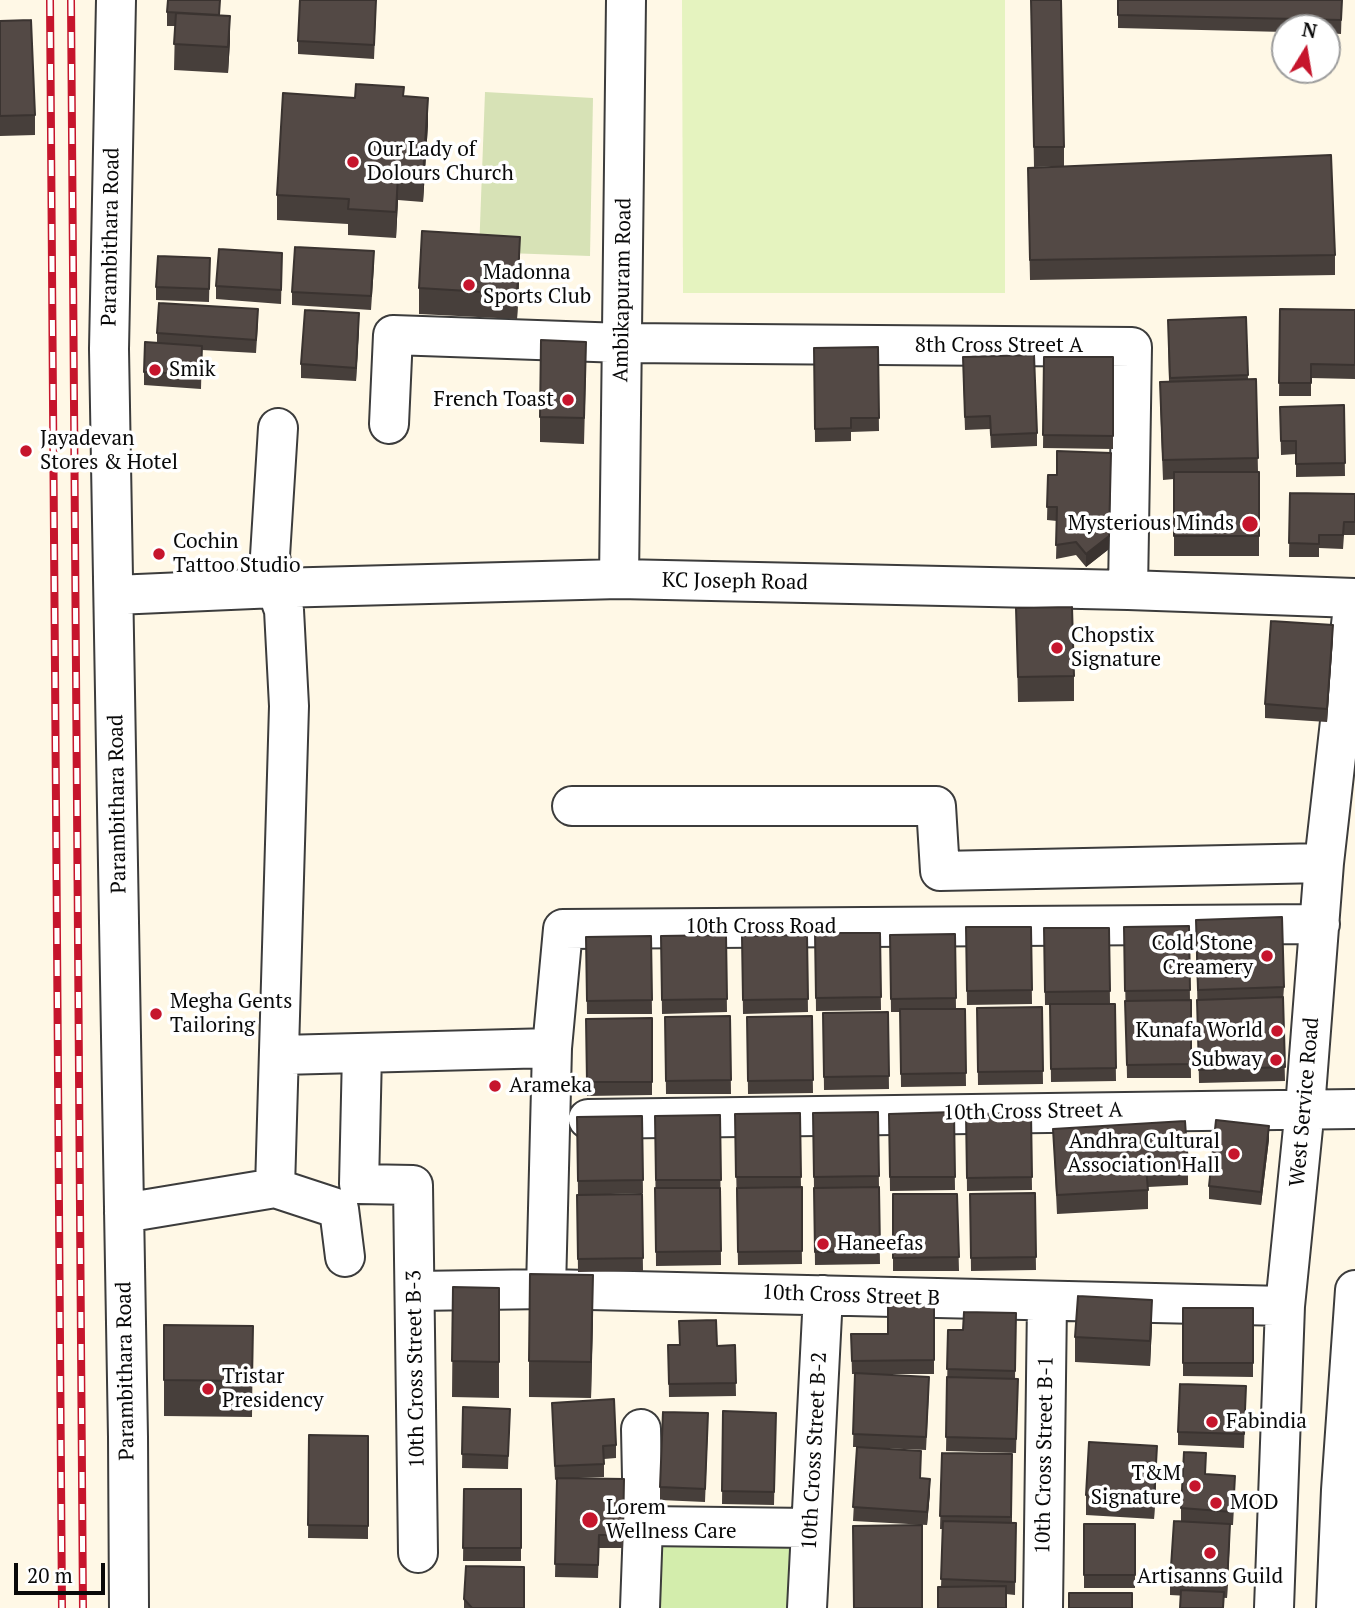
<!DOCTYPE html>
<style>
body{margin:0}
#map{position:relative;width:1355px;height:1608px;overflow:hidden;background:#fff8e6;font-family:"PT Serif",serif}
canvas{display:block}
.north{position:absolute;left:1271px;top:14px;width:70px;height:70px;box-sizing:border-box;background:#fff;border:2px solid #9d9d9d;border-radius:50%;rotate:11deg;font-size:19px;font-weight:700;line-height:28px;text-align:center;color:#090909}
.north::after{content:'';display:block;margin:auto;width:24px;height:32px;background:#c6152c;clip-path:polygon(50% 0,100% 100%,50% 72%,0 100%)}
.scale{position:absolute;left:14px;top:1563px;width:91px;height:32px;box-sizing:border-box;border:4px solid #090909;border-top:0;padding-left:9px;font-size:21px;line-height:24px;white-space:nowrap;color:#090909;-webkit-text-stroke:5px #fff;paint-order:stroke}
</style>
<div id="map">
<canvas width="1355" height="1608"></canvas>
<div class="north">N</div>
<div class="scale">20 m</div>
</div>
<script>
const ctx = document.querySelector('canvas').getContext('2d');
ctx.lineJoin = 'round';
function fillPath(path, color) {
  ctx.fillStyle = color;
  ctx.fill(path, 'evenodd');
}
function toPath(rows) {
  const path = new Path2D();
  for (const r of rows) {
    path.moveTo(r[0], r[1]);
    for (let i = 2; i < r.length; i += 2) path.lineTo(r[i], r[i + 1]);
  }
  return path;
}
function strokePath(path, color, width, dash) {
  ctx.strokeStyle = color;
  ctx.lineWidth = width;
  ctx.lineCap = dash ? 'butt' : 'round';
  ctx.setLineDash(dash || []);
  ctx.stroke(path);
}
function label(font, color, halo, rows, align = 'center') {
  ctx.font = font + ' "PT Serif",serif';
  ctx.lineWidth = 7;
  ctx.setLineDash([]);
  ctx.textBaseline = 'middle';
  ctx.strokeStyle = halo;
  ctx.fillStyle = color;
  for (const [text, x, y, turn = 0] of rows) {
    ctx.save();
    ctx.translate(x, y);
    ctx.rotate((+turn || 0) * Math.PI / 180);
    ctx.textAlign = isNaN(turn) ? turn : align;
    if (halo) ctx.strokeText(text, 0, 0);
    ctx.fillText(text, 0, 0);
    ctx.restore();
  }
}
fillPath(toPath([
 [668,1537,791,1539,790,1608,654,1608,654,1548]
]), '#d3edac');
fillPath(toPath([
 [485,92,593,98,590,256,479,252]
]), '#d7e2b6');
fillPath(toPath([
 [682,0,1005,0,1005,293,683,293]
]), '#e5f3bf');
const minor = toPath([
 [116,0,109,349,128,1437,129,1608],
 [389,424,393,335,623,343,1132,347,1128,590],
 [619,579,626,0],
 [115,595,276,588,619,579,1128,590,1355,598],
 [572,806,936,806,940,871,1324,863],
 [362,1053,359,1184,413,1185,418,1553],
 [281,1055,552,1048],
 [588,1119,1355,1109],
 [275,1188,289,706,284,610,276,588,270,556,278,428],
 [124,1213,275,1188,339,1209,345,1257],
 [546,1289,552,1048,563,929,1320,924],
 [416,1291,546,1289,1285,1306],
 [643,1526,811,1528],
 [640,1608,643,1526,641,1429],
 [807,1608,823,1295],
 [1043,1608,1047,1302],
 [1274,1608,1285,1306,1305,1108,1324,863,1354,598],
 [1336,1608,1341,1490,1355,1290]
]);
strokePath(minor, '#3c3c3c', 42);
strokePath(minor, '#fff', 38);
const rail = toPath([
 [50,0,62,1608],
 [71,0,83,1608]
]);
strokePath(rail, '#c6152c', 8);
strokePath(rail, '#fff', 5, [16]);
fillPath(toPath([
 [1031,0,1064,147,1064,166,1034,167],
 [1342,0,1341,34,1327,33,1327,28,1285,28,1285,32,1118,28,1118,15],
 [167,12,220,15,230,41,228,73,174,70,175,26,167,26],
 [376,13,374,59,298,54,298,41],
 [0,21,35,115,35,135,0,136],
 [404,96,428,124,423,202,398,200,396,238,348,235,348,224,277,220,277,195,355,98],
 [1028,188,1335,255,1335,275,1030,280],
 [210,258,209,302,156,300,156,287],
 [520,263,517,319,419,314,419,288],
 [374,265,371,310,292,305,292,292],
 [282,266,281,304,216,299,216,286],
 [1280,309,1355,310,1355,379,1311,378,1311,396,1279,396],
 [1246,317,1248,379,1256,379,1258,472,1259,472,1259,556,1174,556,1174,479,1163,480,1160,401,1160,382,1169,382,1168,333],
 [258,323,256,353,202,350,201,389,144,385,144,372,157,343,157,333],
 [359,327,356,381,301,378,301,364],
 [878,347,879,431,851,432,851,441,815,442,814,348],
 [1044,357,1113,357,1113,449,1043,448],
 [586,367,584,444,540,442,540,417],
 [963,371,1037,433,1037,446,991,448,990,429,965,430],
 [1344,405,1345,476,1296,477,1296,454,1281,455,1280,407],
 [1048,475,1109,549,1086,567,1076,555,1056,559,1057,521,1047,520],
 [1290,493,1355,494,1355,535,1344,535,1343,549,1319,548,1319,557,1289,557],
 [1016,608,1074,676,1074,701,1018,702],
 [1333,638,1327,722,1265,718,1265,704],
 [1189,926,1191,1078,1127,1078,1124,927],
 [966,927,1031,927,1032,1004,967,1005],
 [1044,928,1109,928,1110,1004,1115,1004,1116,1081,1051,1082,1050,1005,1045,1005],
 [815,933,880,933,881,1010,816,1011],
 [1196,933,1284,987,1283,1001,1285,1081,1199,1083],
 [955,934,956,1009,965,1009,966,1086,901,1087,900,1012,891,1012,890,935],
 [726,935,727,1012,662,1014,661,936],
 [807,935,808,1012,743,1014,742,936],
 [651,936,652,1014,587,1014,586,937],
 [1042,1007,1043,1084,978,1085,977,1008],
 [888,1012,889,1089,824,1090,823,1013],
 [730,1016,731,1094,666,1094,665,1017],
 [812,1016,813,1093,748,1094,747,1017],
 [652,1018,652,1095,587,1096,586,1019],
 [878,1112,880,1264,815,1265,813,1113],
 [954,1112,955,1190,890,1191,889,1114],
 [800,1113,802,1264,738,1265,735,1114],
 [1031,1113,1032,1190,967,1191,966,1114],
 [720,1115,721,1265,656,1266,655,1116],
 [642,1116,643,1193,578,1195,577,1117],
 [1053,1129,1188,1165,1188,1185,1148,1187,1148,1209,1057,1214],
 [1269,1139,1261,1205,1209,1199,1209,1186],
 [1035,1193,1036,1270,971,1271,970,1194],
 [642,1194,643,1271,578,1272,577,1195],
 [893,1194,957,1194,959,1271,893,1271],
 [453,1287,499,1288,499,1398,452,1397],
 [934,1304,934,1374,872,1374,929,1390,926,1450,881,1448,921,1464,920,1478,930,1492,927,1525,853,1521,857,1447,853,1447,855,1374,852,1374,851,1334,888,1334],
 [1183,1308,1253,1308,1253,1377,1183,1376],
 [593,1311,591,1398,529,1397,529,1361],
 [1016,1313,1015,1379,1018,1379,1016,1453,946,1451,948,1330,963,1330],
 [1152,1325,1150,1366,1075,1362,1075,1337],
 [253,1326,252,1417,164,1416,164,1380],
 [668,1345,735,1345,736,1396,669,1397],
 [1246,1386,1244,1448,1178,1445,1178,1432],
 [552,1403,616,1445,616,1458,604,1459,604,1477,578,1478,624,1479,623,1548,599,1548,598,1578,555,1577,557,1479,555,1480],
 [463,1407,510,1409,508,1469,462,1468],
 [723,1411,776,1413,774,1505,722,1504],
 [708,1426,705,1502,660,1500,660,1487],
 [309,1435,368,1436,368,1539,308,1538],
 [942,1453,1012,1454,1012,1523,1016,1523,1015,1595,941,1587,943,1529,940,1529],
 [1157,1465,1154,1519,1086,1515,1086,1495],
 [1206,1474,1235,1489,1233,1525,1230,1525,1227,1598,1170,1595,1170,1582,1181,1521,1181,1508],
 [464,1489,521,1489,521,1561,463,1561],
 [1084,1524,1135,1524,1135,1588,1084,1588],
 [464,1599,524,1608,464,1608]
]), '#473f3b');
fillPath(toPath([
 [230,16,230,41,228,73,228,47],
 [428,98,428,124,423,202,423,176],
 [398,175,398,200,396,238,396,212],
 [520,237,520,263,517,319,517,294],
 [359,313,359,327,356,381,356,368],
 [1111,466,1109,549,1086,567,1086,554],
 [1333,625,1333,638,1327,722,1327,709],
 [1269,1126,1269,1139,1261,1205,1261,1192],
 [593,1275,593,1311,591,1398,591,1362],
 [1152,1300,1152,1325,1150,1366,1150,1341],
 [1157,1446,1157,1465,1154,1519,1154,1499],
 [930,1479,930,1492,927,1525,927,1512],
 [1230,1524,1230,1538,1227,1598,1227,1585]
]), '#3a3330');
const building = toPath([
 [168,0,220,0,219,15,167,12,168,0],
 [300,0,376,0,374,45,298,41,300,0],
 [1031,0,1061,0,1064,147,1034,147,1031,0],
 [1118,0,1342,0,1341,20,1118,15,1118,0],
 [176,13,230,16,228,47,174,44,176,13],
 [31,20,35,115,0,116,0,21,31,20],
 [356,84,404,87,403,96,428,98,423,176,398,175,396,212,348,209,349,199,277,195,283,93,355,98,356,84],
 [1331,155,1335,255,1030,260,1028,168,1331,155],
 [422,231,520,237,517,294,419,288,422,231],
 [295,247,374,251,371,296,292,292,295,247],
 [219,249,282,253,281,290,216,286,219,249],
 [158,256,210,258,209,289,156,287,158,256],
 [159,303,258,309,256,340,157,333,159,303],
 [1280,309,1355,310,1355,365,1311,364,1311,383,1279,383,1280,309],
 [305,310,359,313,356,368,301,364,305,310],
 [1246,317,1248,375,1170,378,1168,320,1246,317],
 [541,340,586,342,584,418,540,417,541,340],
 [145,342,202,346,201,375,144,372,145,342],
 [878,347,879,418,851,418,851,428,815,429,814,348,878,347],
 [1034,355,1037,433,991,435,990,416,965,417,963,357,1034,355],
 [1044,357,1113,357,1113,436,1043,435,1044,357],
 [1256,379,1258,458,1163,460,1160,382,1256,379],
 [1344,405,1345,463,1296,464,1296,441,1281,441,1280,407,1344,405],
 [1057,451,1111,453,1109,536,1086,554,1076,542,1056,545,1057,507,1047,507,1048,475,1057,475,1057,451],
 [1174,472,1259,472,1259,536,1174,536,1174,472],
 [1290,493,1355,494,1355,522,1344,522,1343,535,1319,535,1319,544,1289,543,1290,493],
 [1072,607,1074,676,1018,677,1016,608,1072,607],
 [1271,621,1333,625,1327,709,1265,704,1271,621],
 [1282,917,1284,987,1198,990,1196,920,1282,917],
 [1189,926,1190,990,1125,991,1124,927,1189,926],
 [966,927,1031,927,1032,990,967,991,966,927],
 [1044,928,1109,928,1110,991,1045,992,1044,928],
 [815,933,880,933,881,997,816,998,815,933],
 [955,934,956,998,891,999,890,935,955,934],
 [726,935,727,999,662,1000,661,936,726,935],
 [807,935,808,999,743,1000,742,936,807,935],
 [651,936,652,1000,587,1001,586,937,651,936],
 [1283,997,1285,1067,1199,1070,1197,1000,1283,997],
 [1191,1000,1191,1064,1127,1065,1125,1001,1191,1000],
 [1050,1004,1115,1004,1116,1068,1051,1069,1050,1004],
 [1042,1007,1043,1071,978,1072,977,1008,1042,1007],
 [900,1009,965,1009,966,1073,901,1074,900,1009],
 [888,1012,889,1076,824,1077,823,1013,888,1012],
 [730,1016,731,1080,666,1081,665,1017,730,1016],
 [812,1016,813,1080,748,1081,747,1017,812,1016],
 [652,1018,652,1082,587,1082,586,1019,652,1018],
 [878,1112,879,1176,814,1177,813,1113,878,1112],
 [954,1112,955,1177,890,1177,889,1114,954,1112],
 [800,1113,801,1177,736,1177,735,1114,800,1113],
 [1031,1113,1032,1177,967,1178,966,1114,1031,1113],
 [720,1115,721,1180,656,1180,655,1116,720,1115],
 [642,1116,643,1180,578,1181,577,1117,642,1116],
 [1216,1120,1269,1126,1261,1192,1209,1186,1216,1120],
 [1185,1121,1188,1165,1146,1167,1148,1190,1057,1195,1053,1129,1185,1121],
 [802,1187,802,1251,738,1252,737,1188,802,1187],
 [879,1187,880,1251,815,1252,814,1188,879,1187],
 [655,1188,720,1188,721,1251,656,1252,655,1188],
 [1035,1193,1036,1257,971,1258,970,1194,1035,1193],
 [642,1194,643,1258,578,1259,577,1195,642,1194],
 [893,1194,957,1194,959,1257,893,1258,893,1194],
 [530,1274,593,1275,591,1362,529,1361,530,1274],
 [453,1287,499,1288,499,1362,452,1361,453,1287],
 [1078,1296,1152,1300,1150,1341,1075,1337,1078,1296],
 [888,1304,934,1304,934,1360,852,1361,851,1334,888,1334,888,1304],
 [1183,1308,1253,1308,1253,1363,1183,1363,1183,1308],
 [964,1312,1016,1313,1015,1371,947,1369,948,1330,963,1330,964,1312],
 [716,1320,717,1346,735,1345,736,1383,669,1384,668,1345,680,1345,679,1321,716,1320],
 [164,1325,253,1326,252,1381,164,1380,164,1325],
 [855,1373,929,1377,926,1437,853,1434,855,1373],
 [947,1377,1018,1379,1016,1439,946,1437,947,1377],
 [1180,1384,1246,1386,1244,1434,1178,1432,1180,1384],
 [614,1399,616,1445,603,1446,604,1464,555,1466,552,1403,614,1399],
 [463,1407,510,1409,508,1456,462,1454,463,1407],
 [723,1411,776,1413,774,1492,722,1491,723,1411],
 [663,1412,708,1413,705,1489,660,1487,663,1412],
 [309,1435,368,1436,368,1526,308,1525,309,1435],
 [1089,1442,1157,1446,1154,1499,1086,1495,1089,1442],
 [857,1447,921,1451,920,1478,930,1479,927,1512,853,1507,857,1447],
 [1184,1452,1206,1453,1205,1474,1235,1476,1233,1512,1181,1508,1184,1452],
 [942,1453,1012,1454,1011,1517,940,1516,942,1453],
 [557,1478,624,1479,623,1535,599,1535,598,1565,555,1564,557,1478],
 [464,1489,521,1489,521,1548,463,1548,464,1489],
 [943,1521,1016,1523,1015,1582,941,1579,943,1521],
 [1174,1521,1230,1524,1227,1585,1170,1582,1174,1521],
 [1084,1524,1135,1524,1135,1575,1084,1575,1084,1524],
 [922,1525,922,1608,854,1608,853,1526,922,1525],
 [466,1566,524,1567,524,1608,472,1608,464,1599,466,1566],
 [1006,1586,1006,1608,938,1608,938,1587,1006,1586],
 [1181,1590,1224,1592,1223,1608,1180,1608,1181,1590],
 [1069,1593,1132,1593,1132,1608,1069,1608,1069,1593]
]);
fillPath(building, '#534945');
strokePath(building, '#3a3330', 2);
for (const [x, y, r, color] of [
 [353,162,7,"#c6152c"],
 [469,285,7,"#c6152c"],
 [155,370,7,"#c6152c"],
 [568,400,7,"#c6152c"],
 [26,451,7,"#c6152c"],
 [1250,524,9,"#c6152c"],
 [159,554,7,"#c6152c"],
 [1057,648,7,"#c6152c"],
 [1267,956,7,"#c6152c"],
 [156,1014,7,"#c6152c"],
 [1277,1031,7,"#c6152c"],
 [1276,1060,7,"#c6152c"],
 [495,1086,7,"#c6152c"],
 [1234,1154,7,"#c6152c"],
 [823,1244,7,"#c6152c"],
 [208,1389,7,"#c6152c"],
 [1212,1422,7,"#c6152c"],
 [1195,1486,7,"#c6152c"],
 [1216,1503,7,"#c6152c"],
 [590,1520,9,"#c6152c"],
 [1210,1553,7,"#c6152c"]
]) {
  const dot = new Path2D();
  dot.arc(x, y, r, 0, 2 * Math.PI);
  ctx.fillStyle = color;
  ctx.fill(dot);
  strokePath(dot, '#fff', 2.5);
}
label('21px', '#090909', '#fff', [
 ["Our Lady of",367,150],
 ["Dolours Church",367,174],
 ["Madonna",483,273],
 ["Sports Club",483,297],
 ["Smik",169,370],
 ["French Toast",554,400,"right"],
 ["Jayadevan",40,439],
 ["Stores & Hotel",40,463],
 ["Mysterious Minds",1234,524,"right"],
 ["Cochin",173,542],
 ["Tattoo Studio",173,566],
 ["Chopstix",1071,636],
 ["Signature",1071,660],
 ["Cold Stone",1253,944,"right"],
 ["Creamery",1253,968,"right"],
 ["Megha Gents",170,1002],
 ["Tailoring",170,1026],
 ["Kunafa World",1263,1031,"right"],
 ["Subway",1262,1060,"right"],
 ["Arameka",509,1086],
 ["Andhra Cultural",1220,1142,"right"],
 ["Association Hall",1220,1166,"right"],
 ["Haneefas",837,1244],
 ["Tristar",222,1377],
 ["Presidency",222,1401],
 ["Fabindia",1226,1422],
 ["T&M",1181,1474,"right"],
 ["Signature",1181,1498,"right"],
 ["MOD",1230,1503],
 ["Lorem",606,1508],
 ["Wellness Care",606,1532],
 ["Artisanns Guild",1210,1577,"center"]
], 'left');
label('21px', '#090909', '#fff', [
 ["Parambithara Road",111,237,-89],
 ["Ambikapuram Road",623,290,-89],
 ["8th Cross Street A",999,346],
 ["KC Joseph Road",735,582,1],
 ["Parambithara Road",118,804,-91],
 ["10th Cross Road",761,927],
 ["West Service Road",1305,1102,-85],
 ["10th Cross Street A",1033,1112,-1],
 ["10th Cross Street B",851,1296,2],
 ["10th Cross Street B-3",416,1369,-91],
 ["Parambithara Road",126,1371,-91],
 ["10th Cross Street B-2",815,1451,-87],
 ["10th Cross Street B-1",1045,1455,-89]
]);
</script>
